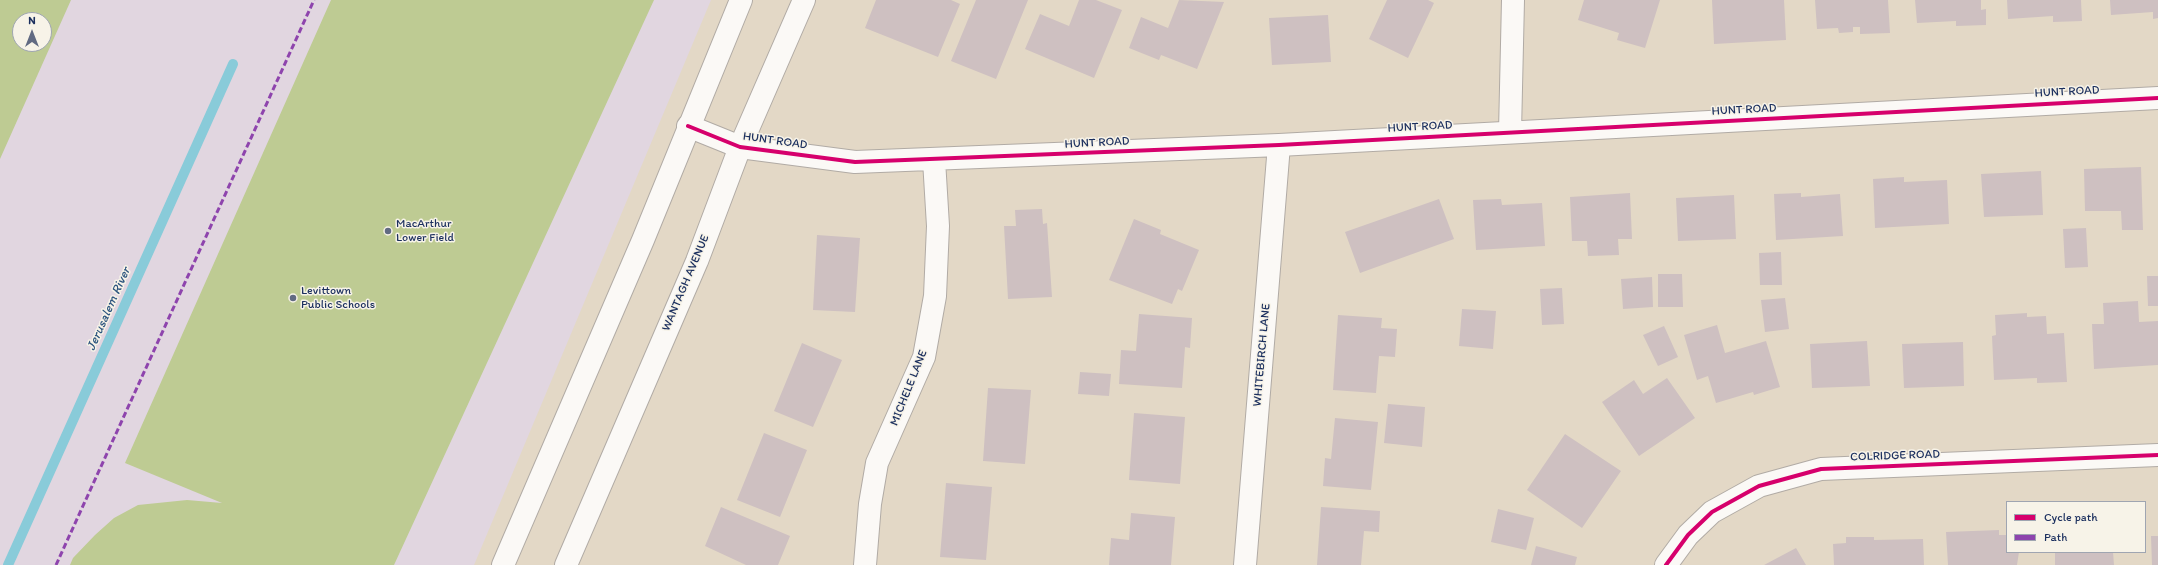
<!DOCTYPE html>
<style>
body{margin:0}
#map{position:relative;width:2158px;height:565px;overflow:hidden;background:#e3d8c6;font-family:Itim,sans-serif}
canvas{display:block}
.legend{position:absolute;left:2006px;top:501px;width:140px;height:52px;box-sizing:border-box;background:#f7f3e8;border:1px solid #9fa5b1;margin:0;padding:5px 7px;list-style:none;font-size:12px;color:#1b2f5e}
.legend li{display:flex;align-items:center;gap:8px;height:20px}
.legend b{width:20px;border:1px solid #9fa5b1}
.north{position:absolute;left:12px;top:12px;width:40px;height:40px;box-sizing:border-box;background:#f7f3e8;border:1px solid #9fa5b1;border-radius:50%;rotate:0deg;font-size:11px;font-weight:700;line-height:16px;text-align:center;color:#1b2f5e}
.north::after{content:'';display:block;margin:auto;width:14px;height:18px;background:#616a82;clip-path:polygon(50% 0,100% 100%,50% 72%,0 100%)}
</style>
<div id="map">
<canvas width="2158" height="565"></canvas>
<ul class="legend">
<li><b style="height:5px;background:#d6006c"></b>Cycle path</li>
<li><b style="height:5px;background:#8e44ad"></b>Path</li>
</ul>
<div class="north">N</div>
</div>
<script>
const ctx = document.querySelector('canvas').getContext('2d');
ctx.lineJoin = 'round';
function fillPath(path, color) {
  ctx.fillStyle = color;
  ctx.fill(path, 'evenodd');
}
function toPath(rows) {
  const path = new Path2D();
  for (const r of rows) {
    path.moveTo(r[0], r[1]);
    for (let i = 2; i < r.length; i += 2) path.lineTo(r[i], r[i + 1]);
  }
  return path;
}
function strokePath(path, color, width, dash) {
  ctx.strokeStyle = color;
  ctx.lineWidth = width;
  ctx.lineCap = dash ? 'butt' : 'round';
  ctx.setLineDash(dash || []);
  ctx.stroke(path);
}
function label(font, color, halo, rows, align = 'center') {
  ctx.font = font + ' Itim,sans-serif';
  ctx.lineWidth = 3;
  ctx.setLineDash([]);
  ctx.textBaseline = 'middle';
  ctx.strokeStyle = halo;
  ctx.fillStyle = color;
  for (const [text, x, y, turn = 0] of rows) {
    ctx.save();
    ctx.translate(x, y);
    ctx.rotate((+turn || 0) * Math.PI / 180);
    ctx.textAlign = isNaN(turn) ? turn : align;
    if (halo) ctx.strokeText(text, 0, 0);
    ctx.fillText(text, 0, 0);
    ctx.restore();
  }
}
fillPath(toPath([
 [0,0,711,0,474,565,0,565],
 [20,20,44,20,44,44,20,44]
]), '#e1d6e0');
fillPath(toPath([
 [0,0,71,0,0,159],
 [20,20,44,20,44,44,20,44],
 [331,0,654,0,394,565,70,565,73,558,95,535,114,518,138,505,187,500,222,503,125,463]
]), '#becb93');
strokePath(toPath([
 [8,565,233,64]
]), '#89cbd9', 10);
fillPath(toPath([
 [876,0,951,0,960,4,938,57,865,28],
 [976,0,1028,0,996,79,951,61],
 [1079,0,1096,0,1122,10,1094,78,1025,49,1040,14,1069,26],
 [1179,0,1224,2,1197,69,1161,55,1159,60,1129,48,1141,17,1168,28],
 [1387,0,1428,0,1434,3,1408,58,1369,39],
 [1584,0,1660,0,1645,48,1617,40,1619,33,1578,20],
 [1712,0,1784,0,1786,40,1714,44],
 [1815,0,1888,0,1890,33,1860,34,1860,27,1853,27,1853,32,1839,33,1838,28,1817,29],
 [1915,0,1981,0,1981,10,1986,9,1986,25,1956,26,1956,21,1917,23],
 [2007,0,2081,0,2082,21,2053,22,2053,16,2008,19],
 [2110,0,2158,0,2158,18,2153,19,2153,12,2111,15],
 [1328,15,1331,62,1272,65,1269,18],
 [2141,167,2143,230,2122,230,2121,211,2085,211,2084,169],
 [2041,171,2043,215,1984,217,1981,174],
 [1904,177,1904,182,1947,180,1949,224,1875,228,1873,179],
 [1630,193,1632,239,1618,239,1619,255,1588,256,1587,241,1572,241,1570,197],
 [1801,193,1801,197,1840,194,1843,236,1776,240,1774,194],
 [1734,195,1736,239,1678,241,1676,198],
 [1439,199,1454,239,1360,273,1345,232],
 [1501,199,1502,205,1542,203,1545,246,1476,250,1473,200],
 [1042,209,1043,224,1047,223,1052,297,1008,299,1004,226,1016,226,1015,210],
 [1134,219,1161,230,1160,234,1199,250,1182,291,1178,289,1172,304,1109,280],
 [2086,228,2088,267,2065,268,2063,229],
 [817,235,860,238,855,312,813,310],
 [1781,252,1782,285,1760,285,1759,253],
 [1658,274,1682,274,1683,307,1658,307],
 [2147,276,2158,276,2158,306,2148,306],
 [1652,277,1653,307,1623,309,1621,279],
 [1562,288,1564,324,1542,325,1540,289],
 [1785,298,1789,329,1765,332,1761,300],
 [2138,301,2139,322,2158,321,2158,365,2094,369,2092,324,2104,324,2103,303],
 [1462,309,1496,311,1493,349,1459,346],
 [2027,313,2027,317,2046,316,2047,334,2064,333,2067,382,2037,383,2037,378,1994,380,1992,336,1996,335,1995,315],
 [1139,314,1192,318,1190,348,1185,347,1182,388,1119,384,1121,350,1136,351],
 [1338,315,1382,318,1381,328,1397,329,1395,357,1379,356,1376,393,1333,390],
 [1717,325,1725,353,1766,341,1780,387,1754,395,1753,392,1716,403,1708,376,1697,380,1684,335],
 [1664,326,1678,357,1658,366,1643,335],
 [1867,341,1870,386,1812,388,1810,344],
 [1963,342,1964,386,1904,388,1902,344],
 [802,343,842,360,813,427,774,411],
 [1080,372,1111,374,1109,396,1078,394],
 [1667,378,1695,418,1639,456,1602,402,1634,380,1643,394],
 [988,388,1031,390,1025,464,983,461],
 [1388,404,1425,407,1422,447,1384,443],
 [1134,413,1185,417,1180,484,1129,480],
 [1335,418,1378,422,1371,490,1323,486,1325,458,1331,459],
 [764,433,807,450,780,517,737,500],
 [1565,434,1621,471,1582,528,1527,490],
 [946,483,992,487,986,560,940,557],
 [721,507,790,536,778,565,746,565,705,546],
 [1321,507,1380,511,1379,532,1364,531,1361,565,1317,565],
 [1498,509,1534,518,1526,550,1491,542],
 [1131,513,1175,517,1171,565,1109,565,1111,538,1129,540],
 [1999,530,1999,535,2007,535,2007,552,2019,552,2017,565,1948,565,1946,532],
 [2151,536,2158,536,2158,565,2152,565],
 [1846,537,1874,537,1874,540,1923,539,1924,565,1834,565,1833,544,1846,543],
 [1536,546,1577,557,1575,565,1531,565],
 [1796,548,1806,565,1764,565],
 [2055,552,2113,552,2114,565,2055,565]
]), '#cec0c1');
const street = toPath([
 [688,126,740,147,855,162,1279,145,2158,98],
 [1510,132,1513,0],
 [865,565,870,504,877,463,924,357,935,296,938,226,934,160],
 [1245,565,1279,145],
 [1666,565,1688,535,1712,512,1759,486,1821,469,2158,455]
]);
const secondary = toPath([
 [503,565,643,240,741,0],
 [566,565,697,261,740,147,804,0]
]);
strokePath(street, '#b1aba5', 24);
strokePath(secondary, '#b1aba5', 24);
strokePath(street, '#fbf9f6', 22);
strokePath(secondary, '#fbf9f6', 22);
strokePath(toPath([
 [56,565,314,0]
]), '#8e44ad', 3, [6, 3]);
strokePath(toPath([
 [688,126,740,147,855,162,1279,145,2158,98],
 [1666,565,1688,535,1712,512,1759,486,1821,469,2158,455]
]), '#d6006c', 4);
for (const [x, y, r, color] of [
 [388,231,4,"#616a82"],
 [293,298,4,"#616a82"]
]) {
  const dot = new Path2D();
  dot.arc(x, y, r, 0, 2 * Math.PI);
  ctx.fillStyle = color;
  ctx.fill(dot);
  strokePath(dot, '#f7f3e8', 1.5);
}
label('12px', '#1b2f5e', '#f7f3e8', [
 ["HUNT ROAD",2067,92,-3],
 ["HUNT ROAD",1744,110,-3],
 ["HUNT ROAD",1420,127,-3],
 ["HUNT ROAD",775,141,8],
 ["HUNT ROAD",1097,143,-3],
 ["WANTAGH AVENUE",686,283,-67],
 ["WHITEBIRCH LANE",1262,355,-85],
 ["MICHELE LANE",909,388,-68],
 ["COLRIDGE ROAD",1895,456,-2]
]);
label('12px', '#1b2f5e', '#f7f3e8', [
 ["MacArthur",396,224],
 ["Lower Field",396,238],
 ["Levittown",301,291],
 ["Public Schools",301,305]
], 'left');
label('italic 13px', '#2d557f', '#f7f3e8', [
 ["Jerusalem River",109,309,-66]
]);
</script>
